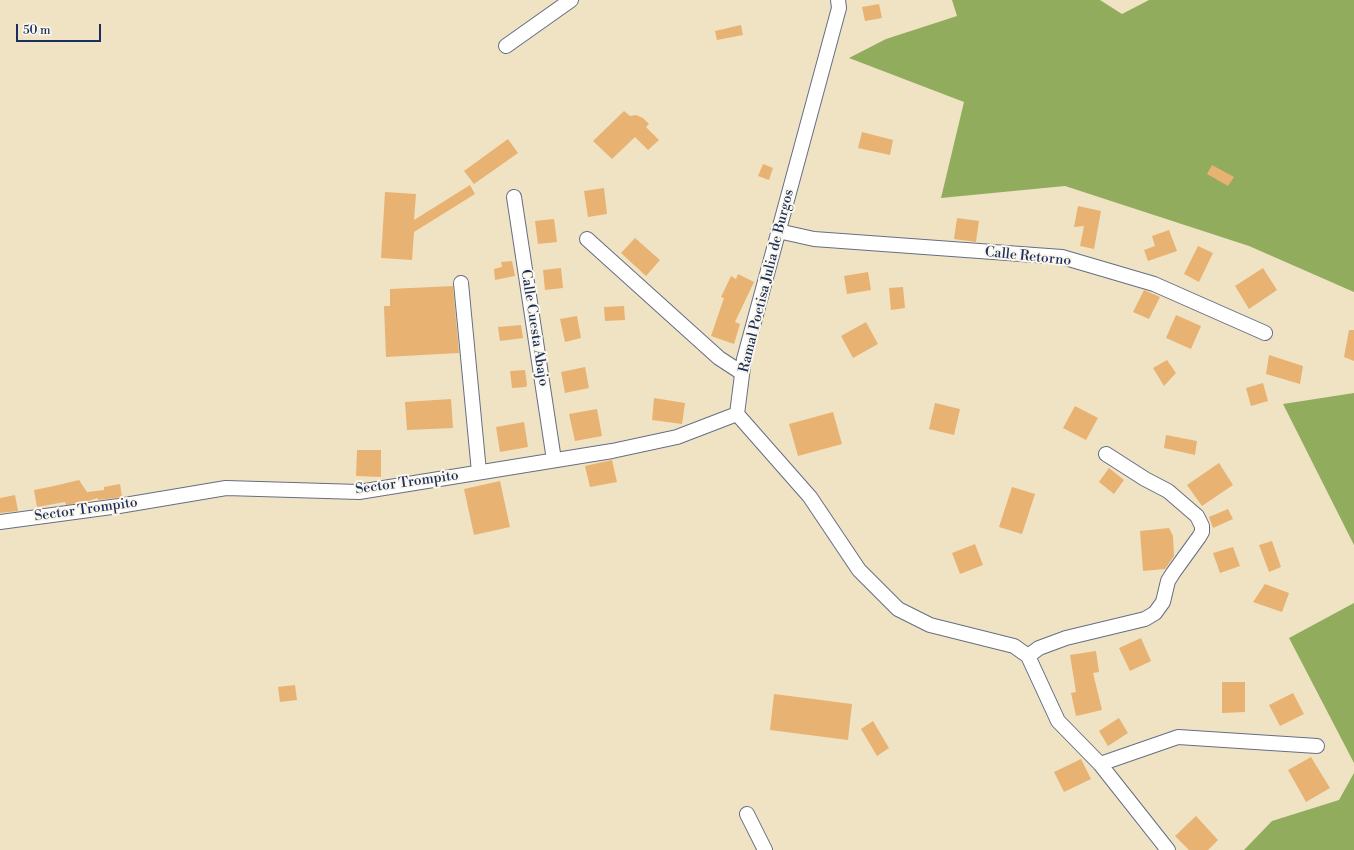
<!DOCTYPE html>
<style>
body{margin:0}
#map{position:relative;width:1354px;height:850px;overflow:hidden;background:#efe3c4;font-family:"Libre Bodoni",serif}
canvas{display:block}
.scale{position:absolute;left:16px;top:24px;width:85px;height:18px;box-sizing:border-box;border:2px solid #1b2f5e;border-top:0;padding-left:5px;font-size:12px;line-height:14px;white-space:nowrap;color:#1b2f5e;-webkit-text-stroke:3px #fbf7ec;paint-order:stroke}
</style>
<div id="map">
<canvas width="1354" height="850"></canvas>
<div class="scale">50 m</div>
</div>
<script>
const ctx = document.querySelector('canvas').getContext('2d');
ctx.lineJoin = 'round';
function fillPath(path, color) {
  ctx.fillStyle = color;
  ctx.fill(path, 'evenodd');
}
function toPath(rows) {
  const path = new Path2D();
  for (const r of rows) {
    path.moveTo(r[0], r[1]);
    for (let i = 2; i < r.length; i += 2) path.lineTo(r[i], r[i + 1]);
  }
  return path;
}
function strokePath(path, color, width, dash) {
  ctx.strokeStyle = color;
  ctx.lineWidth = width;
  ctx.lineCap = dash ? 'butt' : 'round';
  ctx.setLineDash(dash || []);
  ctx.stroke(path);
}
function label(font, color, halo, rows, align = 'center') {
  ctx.font = font + ' "Libre Bodoni",serif';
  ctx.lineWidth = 4;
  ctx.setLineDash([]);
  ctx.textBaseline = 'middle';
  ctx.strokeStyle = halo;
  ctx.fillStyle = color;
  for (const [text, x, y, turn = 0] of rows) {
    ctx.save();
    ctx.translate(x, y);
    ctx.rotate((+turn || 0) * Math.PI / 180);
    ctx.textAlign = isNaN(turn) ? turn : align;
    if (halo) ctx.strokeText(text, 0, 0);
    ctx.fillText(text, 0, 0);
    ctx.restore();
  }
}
fillPath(toPath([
 [952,0,1100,0,1122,14,1149,0,1354,0,1354,292,1249,246,1065,186,941,198,964,102,849,58,886,39,957,16],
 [1354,393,1354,545,1283,404],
 [1354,603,1354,763,1289,638],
 [1354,773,1354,850,1244,850,1272,821,1339,800]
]), '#92ac5e');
fillPath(toPath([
 [879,4,882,18,865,21,862,7],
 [741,25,743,35,717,40,715,31],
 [624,111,630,116,636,115,643,118,649,124,646,127,659,140,648,150,635,137,612,159,593,141],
 [862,132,893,140,890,155,858,148],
 [508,139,518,153,474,184,464,171],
 [763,164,773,168,769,180,758,176],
 [1212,165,1234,177,1228,186,1207,174],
 [470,185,475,194,414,232,412,260,381,258,385,192,416,194,414,220],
 [604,188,607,214,588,217,584,191],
 [1078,206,1101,211,1094,249,1080,246,1084,226,1074,227],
 [957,218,979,221,976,242,954,239],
 [554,219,557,242,538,244,535,221],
 [1169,230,1177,251,1148,261,1144,250,1155,246,1152,236],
 [635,238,660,260,646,276,621,253],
 [1198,246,1213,253,1199,282,1184,274],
 [512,261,515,276,495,280,494,269,502,267,501,262],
 [561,268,563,288,545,290,543,270],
 [1263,268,1277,290,1249,309,1235,286],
 [868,272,871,290,847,294,844,276],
 [738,274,754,282,735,322,740,324,734,344,711,336,724,298,721,297,731,276,736,279],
 [453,286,459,353,386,357,384,306,390,306,390,289],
 [903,287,905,308,891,310,889,288],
 [1144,290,1160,297,1149,319,1133,312],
 [624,306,625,320,605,321,604,307],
 [1176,315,1201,326,1191,349,1166,338],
 [577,316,581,338,565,342,560,319],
 [866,322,878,344,853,358,841,336],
 [521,325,523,338,500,341,498,327],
 [1349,330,1354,330,1354,361,1344,357],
 [1269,355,1303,366,1300,384,1266,374],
 [1167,360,1176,373,1164,386,1153,368],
 [585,367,589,388,565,393,561,372],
 [525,370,527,385,526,387,512,388,510,371],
 [1263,383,1268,401,1251,406,1246,388],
 [654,398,685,403,682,424,652,420],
 [451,399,453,428,407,430,405,402],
 [935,403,960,409,954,435,929,429],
 [1075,406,1098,418,1086,440,1063,428],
 [597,409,602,436,575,441,569,414],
 [833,412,842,444,798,456,789,424],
 [524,422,528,447,500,452,496,427],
 [1166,435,1197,441,1195,455,1164,448],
 [357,450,381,450,381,477,356,476],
 [612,460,617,482,590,487,585,466],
 [1219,463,1233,485,1202,506,1187,485],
 [1109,468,1124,480,1114,494,1099,482],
 [79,480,87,492,104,490,104,487,120,484,122,497,98,500,98,498,84,502,66,505,65,502,37,507,34,490,54,486],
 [500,481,510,527,474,535,464,489],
 [1012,487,1035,494,1022,534,999,527],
 [15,495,18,511,0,513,0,498],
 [1228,509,1233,519,1213,528,1209,517],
 [1169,528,1173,536,1174,556,1165,569,1143,571,1140,531],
 [1272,541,1281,567,1269,572,1259,545],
 [975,544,983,565,960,574,952,553],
 [1233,547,1240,566,1220,573,1213,553],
 [1265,584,1289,593,1282,612,1253,602],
 [1141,638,1151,661,1130,671,1119,648],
 [1096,651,1099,672,1093,673,1102,710,1076,716,1071,693,1076,692,1070,655],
 [1222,682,1245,682,1245,712,1222,713],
 [295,685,297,700,280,702,278,687],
 [1293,693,1304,714,1280,726,1269,705],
 [774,694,852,704,848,740,770,730],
 [1119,718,1128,733,1108,746,1099,731],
 [873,721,889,748,877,756,861,729],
 [1311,757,1330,788,1306,802,1288,770],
 [1081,759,1091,779,1064,792,1054,772],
 [1196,816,1218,840,1208,850,1189,850,1175,836]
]), '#e8b273');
const minor = toPath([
 [838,0,839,8,744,359,737,414,810,497,859,570,898,609,930,625,1014,646,1028,656,1058,721,1100,764,1168,850],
 [506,46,571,0],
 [514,197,554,460],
 [778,231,814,239,1062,257,1154,284,1265,333],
 [587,239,719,358,742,373],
 [461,283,479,472],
 [0,522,119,506,226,488,359,492,612,451,677,437,737,414],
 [1028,656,1039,648,1066,638,1145,619,1155,613,1163,602,1168,581,1173,573,1199,537,1202,532,1202,526,1197,516,1168,491,1145,479,1106,454],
 [1100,764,1178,737,1317,746],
 [747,814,765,850]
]);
strokePath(minor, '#656e82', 16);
strokePath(minor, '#fff', 14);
label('14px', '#1b2f5e', '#fbf7ec', [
 ["Calle Retorno",1028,257,6],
 ["Ramal Poetisa Julia de Burgos",767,281,-76],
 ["Calle Cuesta Abajo",534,328,81],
 ["Sector Trompito",407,483,-8],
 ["Sector Trompito",86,510,-8]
]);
</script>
